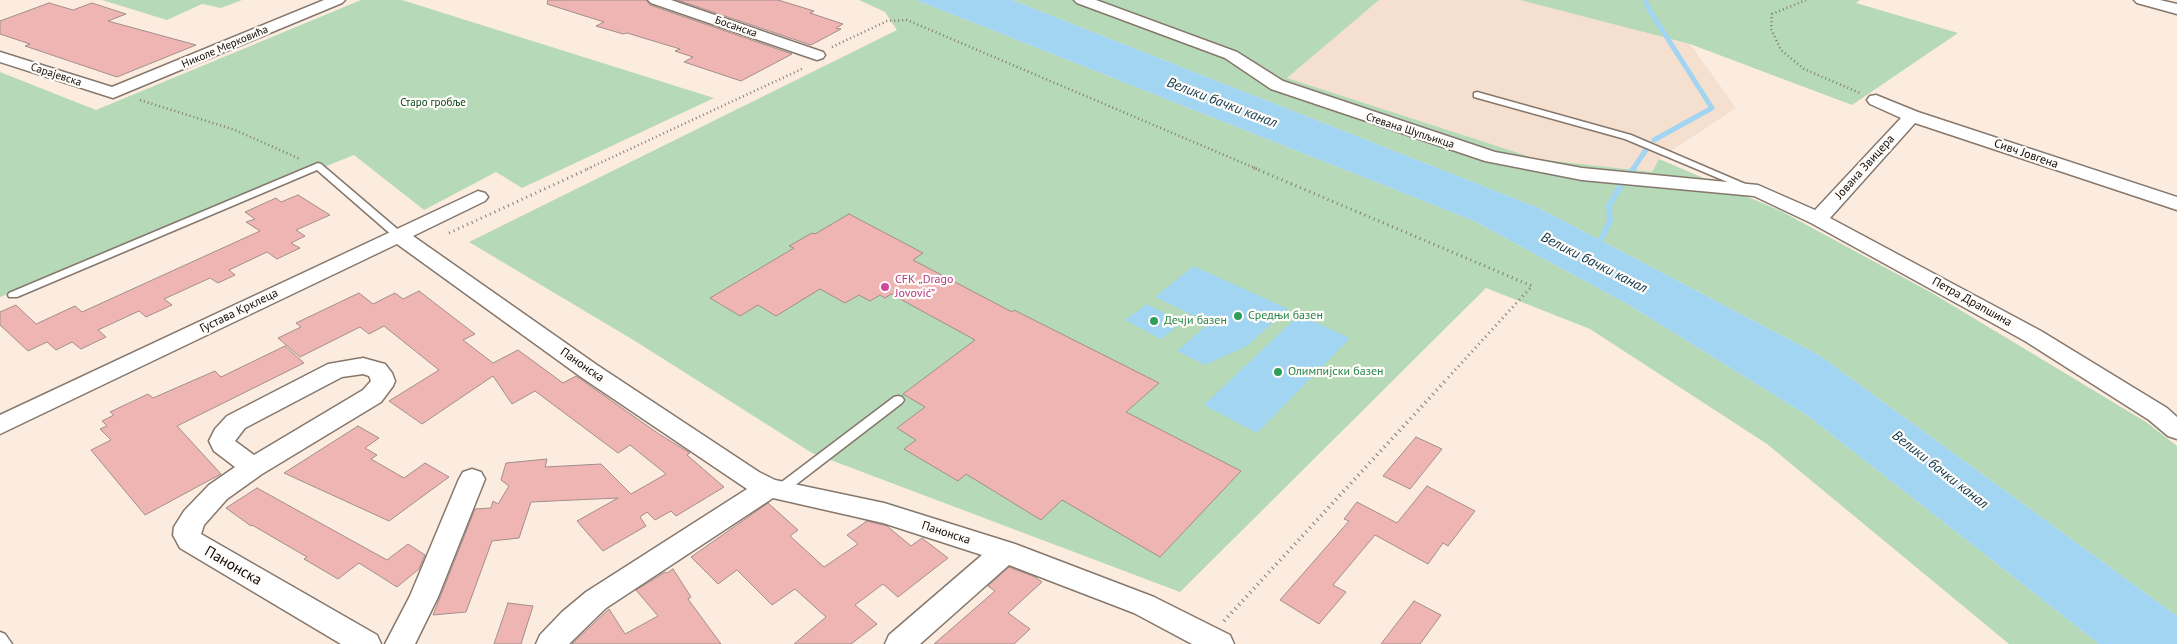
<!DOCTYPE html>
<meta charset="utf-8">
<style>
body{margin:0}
canvas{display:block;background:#fcece0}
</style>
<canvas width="2177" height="644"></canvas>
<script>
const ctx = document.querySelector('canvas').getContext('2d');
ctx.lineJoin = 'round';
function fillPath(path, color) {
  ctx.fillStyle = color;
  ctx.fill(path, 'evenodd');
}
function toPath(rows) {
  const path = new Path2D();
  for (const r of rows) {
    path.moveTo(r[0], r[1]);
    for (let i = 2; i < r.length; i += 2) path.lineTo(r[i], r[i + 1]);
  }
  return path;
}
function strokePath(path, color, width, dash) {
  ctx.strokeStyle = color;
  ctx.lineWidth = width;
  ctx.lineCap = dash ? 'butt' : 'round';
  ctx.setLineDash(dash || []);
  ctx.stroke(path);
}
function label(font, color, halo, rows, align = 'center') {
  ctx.font = font + ' "PT Sans",sans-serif';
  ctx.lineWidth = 4.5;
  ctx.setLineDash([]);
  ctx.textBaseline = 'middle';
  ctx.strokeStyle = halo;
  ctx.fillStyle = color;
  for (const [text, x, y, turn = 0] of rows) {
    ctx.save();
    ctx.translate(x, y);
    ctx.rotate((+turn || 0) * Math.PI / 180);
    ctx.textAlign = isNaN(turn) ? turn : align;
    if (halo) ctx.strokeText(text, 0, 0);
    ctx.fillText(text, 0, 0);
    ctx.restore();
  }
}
fillPath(toPath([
 [1379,0,1520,0,1690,44,1736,108,1659,159,1652,172,1537,159,1287,78]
]), '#f5dfcf');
fillPath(toPath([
 [102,0,242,0,221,8,202,4,167,20],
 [361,0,402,0,714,98,522,188,496,172,424,210,354,155,0,297,0,72,96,110],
 [859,0,916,0,1474,221,1629,305,1808,416,2099,644,2009,644,1767,444,1590,329,1486,288,1180,592,812,453,635,341,469,242,897,30,885,12],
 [1012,0,1379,0,1287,78,1537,159,1652,172,1659,159,1781,211,1932,293,2146,422,2177,446,2177,616,1819,355,1539,208],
 [1520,0,1860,0,1856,3,1958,33,1852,105,1690,44]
]), '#b6d9b8');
fillPath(toPath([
 [916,0,1012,0,1539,208,1819,355,2177,616,2177,644,2099,644,1808,416,1629,305,1474,221],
 [1194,266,1288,309,1247,346,1205,365,1177,351,1209,323,1155,297],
 [1147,304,1182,323,1161,339,1125,320],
 [1299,315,1350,338,1257,433,1204,405]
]), '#a1d5f2');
strokePath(toPath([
 [1645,0,1650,11,1712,108,1654,140],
 [1633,169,1646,150]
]), '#a1d5f2', 5);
strokePath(toPath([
 [1630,173,1634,168],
 [1596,249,1610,221,1609,206,1621,185]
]), '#a1d5f2', 6);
const building = toPath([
 [548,0,646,0,650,5,792,54,741,81,684,62,693,57,675,51,680,49,627,33,623,34,596,26,604,22,547,4,548,0],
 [677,0,778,0,814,11,810,13,843,24,836,28,841,29,811,45,677,0],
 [49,3,73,10,92,3,126,14,108,21,196,45,117,77,25,46,30,44,0,34,0,21,49,3],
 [298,195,330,215,296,230,305,236,291,243,300,248,277,259,267,252,229,270,235,275,218,283,210,278,164,299,172,305,146,317,139,311,98,330,106,337,81,349,72,342,56,350,47,342,28,351,0,325,0,312,16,305,36,324,75,306,82,312,260,231,246,222,255,219,245,212,276,198,281,202,298,195],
 [849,214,923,253,913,260,1012,312,1014,310,1159,383,1126,412,1241,471,1160,557,1062,500,1041,520,966,474,958,481,904,449,916,440,897,428,925,407,903,394,975,340,891,294,885,298,880,295,870,301,859,295,845,303,820,289,776,316,758,305,740,316,710,298,794,248,789,246,812,233,815,234,849,214],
 [419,291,475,334,463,340,493,363,518,350,563,383,576,376,659,434,690,453,687,455,724,487,676,516,671,511,655,520,647,512,640,517,646,526,603,551,577,521,618,498,531,502,519,538,492,541,466,612,433,615,475,509,491,508,493,501,498,504,509,486,501,480,506,463,547,459,545,467,601,464,631,494,666,474,630,445,618,453,535,391,512,404,493,376,422,424,389,401,439,370,384,326,369,334,360,327,300,357,278,338,301,327,296,323,359,293,373,304,395,293,403,299,419,291],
 [285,346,304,363,177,426,221,474,145,515,91,450,111,440,100,429,107,426,102,421,114,415,110,412,148,394,153,398,215,371,221,377,285,346],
 [358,426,379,438,365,448,377,455,371,459,404,478,425,463,449,477,389,521,284,473,358,426],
 [1416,437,1442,449,1410,489,1383,476,1416,437],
 [1427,486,1475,511,1448,546,1443,543,1428,564,1375,535,1333,585,1346,592,1319,624,1280,600,1349,521,1344,519,1357,502,1397,523,1427,486],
 [257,488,387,560,408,544,425,555,419,569,397,587,359,563,338,579,304,559,307,557,252,525,251,526,226,508,257,488],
 [768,503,798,530,790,536,824,567,858,544,847,535,867,521,887,526,911,546,922,538,948,558,898,597,883,584,855,605,877,624,851,644,794,644,826,617,795,589,772,605,737,570,718,584,691,557,768,503],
 [1009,567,1035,577,1042,582,1008,613,1030,629,1014,644,934,644,995,591,988,586,1009,567],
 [673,569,691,597,688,599,721,644,572,644,609,609,625,634,658,616,636,590,665,572,667,573,673,569],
 [1414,601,1441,615,1420,644,1381,644,1414,601],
 [508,603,533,606,521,644,494,644,508,603]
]);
fillPath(building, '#efb5b3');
strokePath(building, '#a28e8d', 1);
const lane = toPath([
 [1477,92,1631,135,1757,189,1755,191,1749,191,1625,139,1474,97,1474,93,1477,92],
 [318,163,321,164,402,233,403,235,402,237,394,237,317,170,17,297,9,297,8,295,9,293,318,163],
 [898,396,902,397,904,400,902,403,785,493,780,495,775,493,773,490,775,487,894,397,898,396],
 [0,632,5,634,12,644,0,644,0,632]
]);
const street = toPath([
 [324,0,345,0,342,3,113,98,0,62,0,52,112,87,324,0],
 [648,0,671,0,823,52,825,55,823,58,817,60,811,58,651,3,648,0],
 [1074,0,1096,0,1237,52,1283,81,1495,152,1582,168,1758,185,1815,210,1901,118,1870,104,1867,100,1870,96,1876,95,1918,112,2177,197,2177,210,1915,123,1830,218,2041,331,2167,408,2177,417,2177,439,2168,436,2149,420,2025,341,1811,223,1754,196,1582,180,1485,161,1271,89,1225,58,1077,3,1074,0],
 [2134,0,2160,0,2177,4,2177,14,2137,3,2134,0],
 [478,191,485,193,488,197,485,201,413,236,597,365,759,472,775,480,884,503,1015,544,1154,597,1230,635,1234,644,1192,644,1134,613,1009,565,920,644,885,644,889,635,982,555,883,523,773,498,606,608,569,644,536,644,540,635,562,612,586,592,747,489,581,377,397,244,0,434,0,415,478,191],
 [363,358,385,364,392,373,395,381,393,386,381,402,262,474,227,499,204,525,201,534,377,635,381,644,341,644,180,548,173,535,174,527,184,511,209,485,235,467,214,451,209,441,215,429,227,416,328,364,363,358],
 [363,374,369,376,371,381,363,390,254,455,235,441,245,428,342,377,363,374],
 [472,469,481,472,485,479,438,597,415,644,385,644,410,596,459,479,463,472,472,469]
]);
strokePath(lane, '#85776c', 3);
strokePath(street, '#85776c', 3);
strokePath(toPath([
 [1806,0,1772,14,1771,29,1781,50,1804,69,1860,93],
 [832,47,887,21,907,20,1257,169],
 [140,100,235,130,300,159],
 [587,169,804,68]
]), '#847a72', 2.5, [1, 3]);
strokePath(toPath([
 [1254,168,1532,286,1446,380],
 [449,233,590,168]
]), '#847a72', 3, [1, 4]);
strokePath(toPath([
 [1224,621,1447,379]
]), '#847a72', 4, [1, 4.5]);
fillPath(lane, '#fff');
fillPath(street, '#fff');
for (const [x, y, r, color] of [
 [885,287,5,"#d1479c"],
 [1238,316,5,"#2e9e5b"],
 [1154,321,5,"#2e9e5b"],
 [1278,372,5,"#2e9e5b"]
]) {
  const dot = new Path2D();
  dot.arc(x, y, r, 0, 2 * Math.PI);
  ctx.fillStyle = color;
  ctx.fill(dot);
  strokePath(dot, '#fffcf9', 2);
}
label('11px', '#110c08', '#fffcf9', [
 ["Босанска",736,27,19],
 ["Николе Мерковића",225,47,-23],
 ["Сарајевска",56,75,18],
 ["Стевана Шупљикца",1410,131,18]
]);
label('11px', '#084617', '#fffcf9', [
 ["Старо гробље",433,103]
]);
label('12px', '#110c08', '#fffcf9', [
 ["Сивч Јовгена",2026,154,19],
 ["Јована Звицера",1865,167,-48],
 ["Петра Драпшина",1972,302,29],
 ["Густава Крклеца",239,311,-26],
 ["Панонска",582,365,35],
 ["Панонска",946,533,18]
]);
label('12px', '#b23c85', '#fffcf9', [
 ["CFK „Drago",895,280],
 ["Jovović”",895,294]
], 'left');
label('12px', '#27864d', '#fffcf9', [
 ["Средњи базен",1248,316],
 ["Дечји базен",1164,321],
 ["Олимпијски базен",1288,372]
], 'left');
label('italic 14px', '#0e3a4e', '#fffcf9', [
 ["Велики бачки канал",1222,103,21],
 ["Велики бачки канал",1594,263,27],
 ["Велики бачки канал",1940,470,38]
]);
label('15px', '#110c08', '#fffcf9', [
 ["Панонска",233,566,30]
]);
</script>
